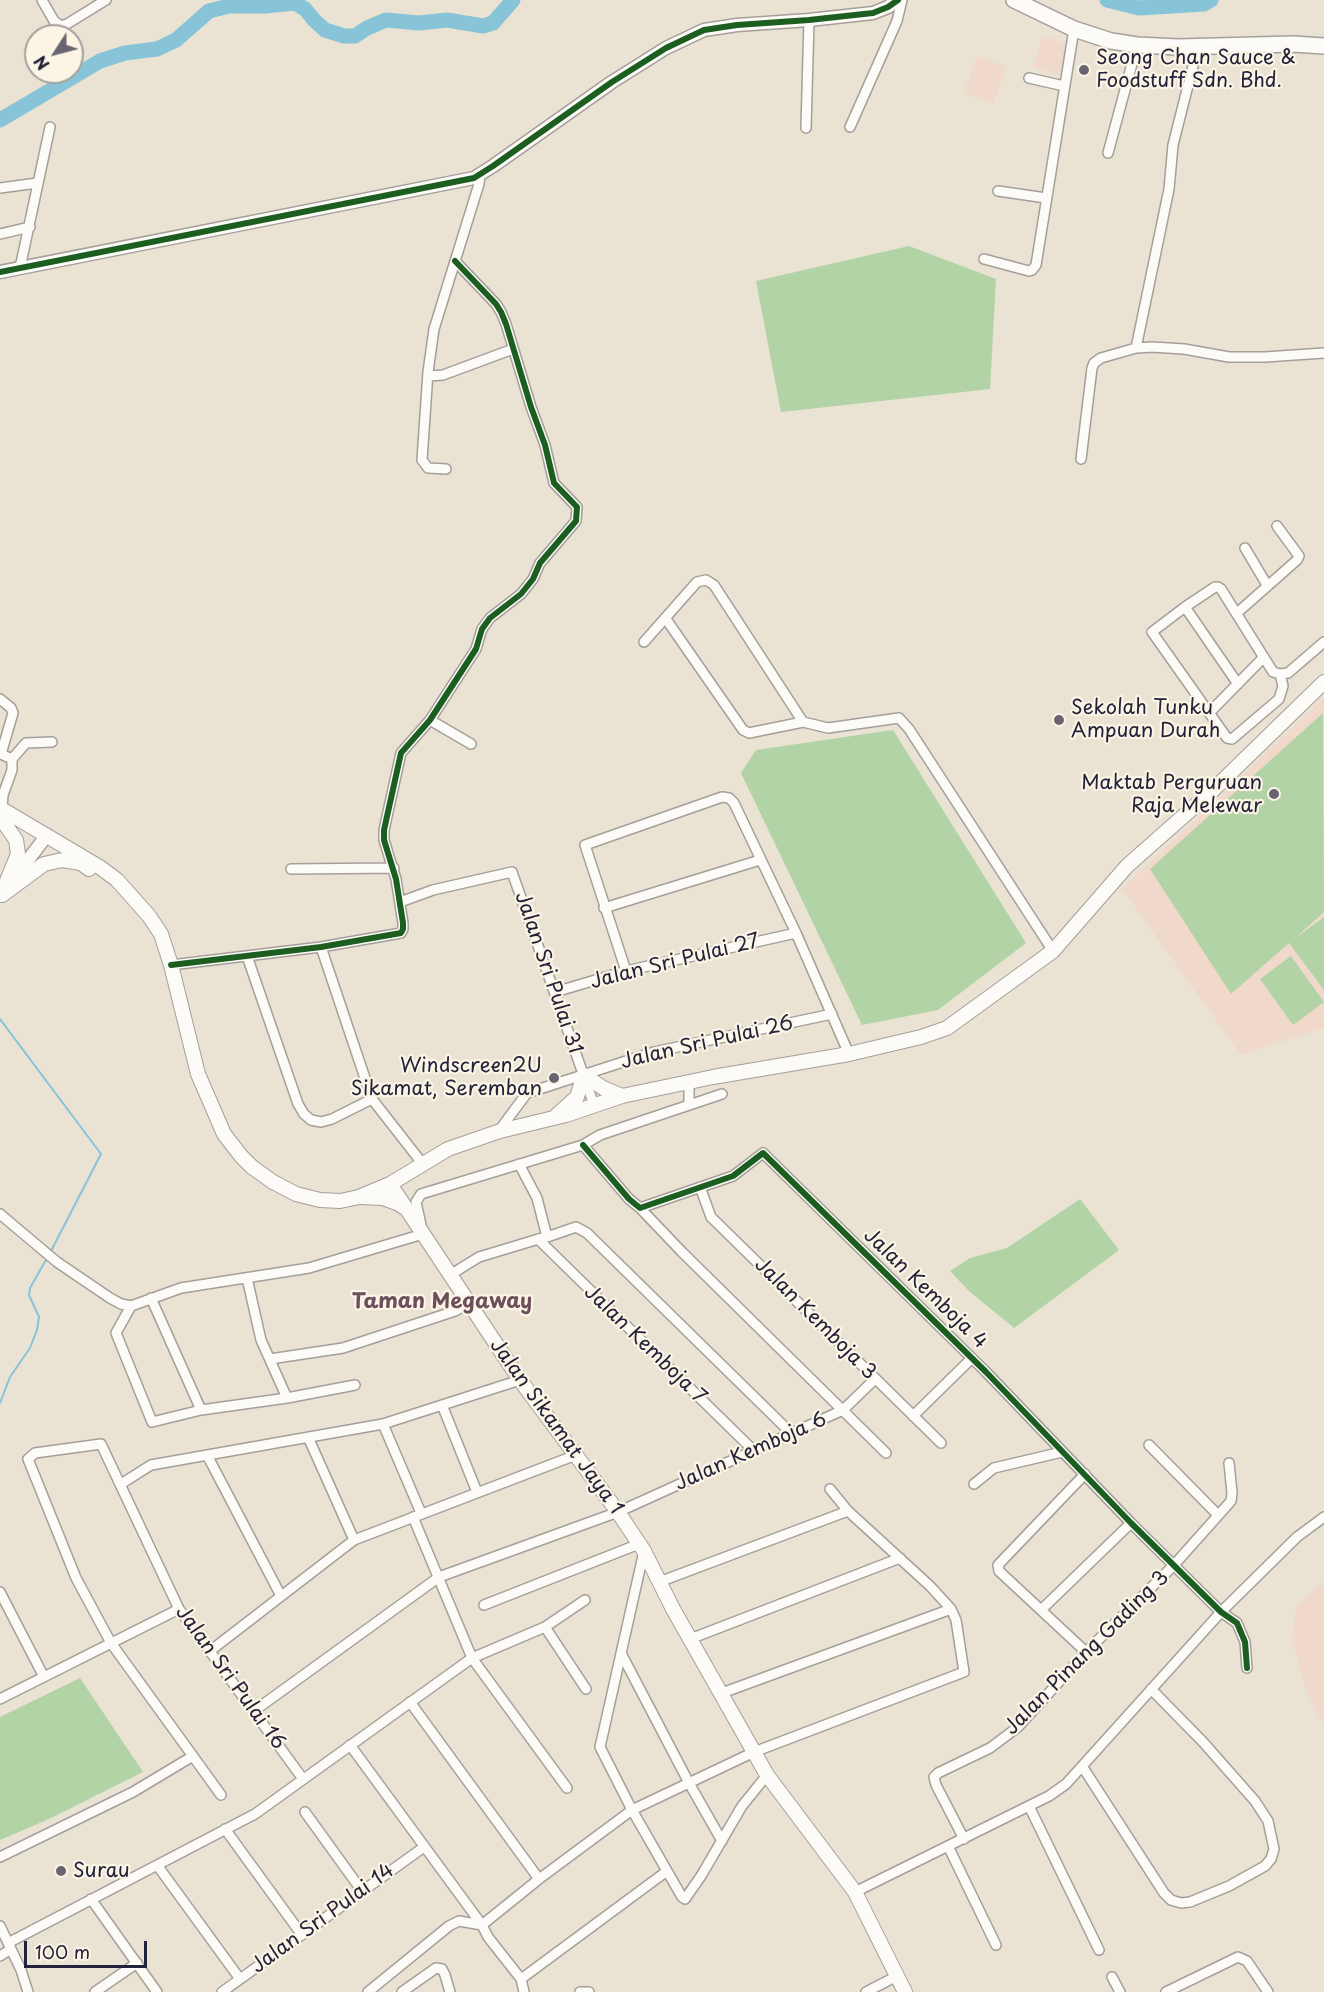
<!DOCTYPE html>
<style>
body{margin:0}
#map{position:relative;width:1324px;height:1992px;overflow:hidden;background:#eae2d3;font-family:"Playpen Sans",sans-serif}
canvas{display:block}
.north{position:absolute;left:24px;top:24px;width:60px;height:60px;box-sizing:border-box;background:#fcf5e5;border:2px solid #a5a1a1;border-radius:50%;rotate:234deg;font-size:16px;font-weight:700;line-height:24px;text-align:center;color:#22223b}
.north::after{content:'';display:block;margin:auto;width:21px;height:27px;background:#686570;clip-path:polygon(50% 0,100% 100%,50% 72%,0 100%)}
.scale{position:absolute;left:24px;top:1941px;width:123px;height:27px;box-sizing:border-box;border:3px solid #22223b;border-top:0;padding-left:8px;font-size:18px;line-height:21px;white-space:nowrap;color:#22223b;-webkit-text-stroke:4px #fcf5e5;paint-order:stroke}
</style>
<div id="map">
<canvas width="1324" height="1992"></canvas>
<div class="north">N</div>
<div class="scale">100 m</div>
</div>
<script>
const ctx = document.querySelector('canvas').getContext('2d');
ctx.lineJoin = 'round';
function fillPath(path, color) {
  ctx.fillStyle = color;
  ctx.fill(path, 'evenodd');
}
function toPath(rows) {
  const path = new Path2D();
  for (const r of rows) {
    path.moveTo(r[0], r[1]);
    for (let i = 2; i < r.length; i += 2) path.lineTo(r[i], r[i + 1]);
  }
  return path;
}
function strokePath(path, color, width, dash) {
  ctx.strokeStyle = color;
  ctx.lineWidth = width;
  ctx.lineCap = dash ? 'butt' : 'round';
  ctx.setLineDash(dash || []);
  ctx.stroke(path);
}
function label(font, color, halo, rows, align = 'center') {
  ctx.font = font + ' "Playpen Sans",sans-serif';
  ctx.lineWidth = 4.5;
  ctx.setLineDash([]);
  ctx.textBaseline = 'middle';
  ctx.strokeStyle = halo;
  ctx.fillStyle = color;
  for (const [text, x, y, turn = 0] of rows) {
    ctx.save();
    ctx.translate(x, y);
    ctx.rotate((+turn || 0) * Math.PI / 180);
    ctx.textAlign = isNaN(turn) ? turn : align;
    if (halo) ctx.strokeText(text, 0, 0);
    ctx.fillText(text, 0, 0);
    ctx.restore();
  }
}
fillPath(toPath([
 [1043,36,1069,44,1059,75,1033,67],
 [977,56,1007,67,993,104,964,93],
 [1324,698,1324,1028,1241,1055,1122,889],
 [1324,1582,1324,1727,1307,1692,1292,1641,1296,1607,1321,1583]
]), '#f0d9ca');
fillPath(toPath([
 [909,246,996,279,990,389,781,412,756,281],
 [1323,713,1324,912,1294,939,1324,917,1324,990,1289,943,1231,994,1150,869],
 [893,730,1026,943,938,1010,862,1025,741,773,756,750],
 [1291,956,1324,1002,1293,1025,1260,979],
 [1080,1199,1119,1250,1014,1328,969,1291,950,1271,970,1258,1007,1248],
 [80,1678,143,1772,49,1819,0,1840,0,1717]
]), '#b1d3a5');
strokePath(toPath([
 [0,1019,101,1154,50,1253],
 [0,1403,10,1377,30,1348,37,1330,39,1317,29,1295,30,1288,47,1258]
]), '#87c4d8', 2);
strokePath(toPath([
 [1107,0,1139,8,1204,4,1211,0],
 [0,120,100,61,125,53,157,49,176,40,209,11,229,6,265,6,295,3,305,9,314,20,325,30,344,36,355,36,367,28,386,20,419,23,447,20,483,26,493,23,513,0]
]), '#87c4d8', 15);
const minor = toPath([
 [42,0,54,21,61,26,67,24,106,0],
 [1029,78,1064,86],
 [850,127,897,21,902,0],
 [806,128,809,20],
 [1108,153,1137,45],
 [0,188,37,183],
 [998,191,1046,198],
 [0,234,30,227],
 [984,259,1029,271,1032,270,1036,265,1074,29],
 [20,268,50,127],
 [1136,348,1169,189,1173,145,1198,46],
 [428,376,443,375,513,349],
 [1081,459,1092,368,1094,363,1101,358,1136,348,1152,347,1184,349,1229,357,1265,357,1324,353],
 [446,469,428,468,422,460,428,372,434,329,479,184,480,174],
 [1245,548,1267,585],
 [1215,587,1218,587,1221,589,1273,672,1280,674,1283,686,1279,699,1232,739,1227,738,1152,632,1185,607,1215,587],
 [1185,607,1238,684],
 [1237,613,1297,560,1299,556,1277,526],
 [666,619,743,730,749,733,803,722,828,728,899,718,909,729,1053,951],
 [644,642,697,582,706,580,714,585,803,722],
 [1280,674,1288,673,1324,642],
 [0,699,11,708,13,713,1,754,12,759,12,770,3,795,2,809],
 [1210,712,1264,657],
 [430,720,471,744],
 [12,759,26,743,52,742],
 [291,869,394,868],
 [400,902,433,890,512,872,594,1105],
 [604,908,760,860],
 [321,947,372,1099,422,1163],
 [247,956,298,1104,304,1114,311,1120,321,1122,332,1119,372,1099],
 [171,965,321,947,401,933,403,929,403,923,396,879,384,840,384,830,401,753,430,720,476,649,482,629,490,618,521,594,533,579,540,563,576,521,577,507,554,483,545,445,531,407,506,324,501,312,496,304,455,261],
 [626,971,585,845,722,797,729,798,734,803,796,933,849,1054],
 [555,992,626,971,796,933],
 [689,1105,689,1081],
 [498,1132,527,1093,654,1052,832,1014],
 [583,1145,629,1199,640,1208,733,1176,763,1153,986,1372,1131,1523,1221,1612,1237,1623,1245,1642,1247,1668],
 [519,1164,537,1198,547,1237,576,1227,587,1233,791,1433],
 [700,1187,711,1217,941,1443],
 [640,1208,682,1252,886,1453],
 [0,1214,57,1262,110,1298,121,1304,131,1306,181,1288,309,1268,423,1234,416,1202,421,1194,583,1145,600,1135,722,1094],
 [538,1239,753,1450],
 [450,1275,479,1257,542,1238],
 [247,1278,261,1340,287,1398],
 [151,1298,201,1410],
 [131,1306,116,1333,152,1422,201,1410,287,1398,355,1385],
 [270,1359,343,1348,455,1311,469,1303],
 [442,1405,477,1492],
 [913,1416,972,1358],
 [383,1424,421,1513],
 [308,1437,354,1540],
 [1149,1445,1218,1515],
 [207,1455,281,1596],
 [1085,1474,998,1565,999,1571,1086,1652],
 [121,1484,151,1465,383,1424,520,1380],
 [974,1484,994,1468,1062,1452],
 [413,1517,472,1658,567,1788],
 [644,1551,600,1747,632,1810,682,1897,685,1899,701,1876,742,1806,767,1775],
 [659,1582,848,1511],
 [0,1592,44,1677],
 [484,1605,639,1544],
 [1041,1610,1131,1523],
 [545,1627,586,1689],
 [690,1639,900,1558],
 [210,1651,354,1540,576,1455],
 [621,1653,689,1783,722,1841],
 [722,1693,951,1609],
 [0,1699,179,1609],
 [410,1702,539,1879],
 [254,1711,439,1577,618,1512,843,1410,875,1379],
 [350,1745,482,1925,488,1937,521,1979,524,1992],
 [1082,1766,1164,1893,1171,1900,1181,1903,1190,1902,1229,1886,1265,1866,1271,1859,1274,1849,1268,1821,1255,1801,1203,1742,1151,1689],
 [221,1795,111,1643,76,1578,28,1459,35,1453,101,1444,179,1609,303,1779],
 [1029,1806,1099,1950],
 [305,1812,362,1891],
 [225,1829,302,1935],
 [964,1839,936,1785,934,1777,938,1773,990,1748,1018,1727,1086,1652,1174,1565,1231,1501,1232,1493,1229,1463],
 [948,1846,996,1945],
 [0,1857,133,1792,193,1756],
 [157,1865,240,1979],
 [855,1892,1049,1796,1066,1784,1221,1612,1297,1537,1324,1517],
 [91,1899,157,1992],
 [0,1926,21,1970,28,1992],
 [8,1943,255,1814,472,1658,545,1627,585,1600],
 [0,1956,11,1949],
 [1112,1977,1120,1992],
 [521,1979,667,1871],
 [95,1992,137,1963],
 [222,1992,424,1847],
 [368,1992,449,1926,459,1921,482,1925,539,1879,632,1810,754,1752,964,1672,956,1620,951,1609,930,1586,848,1511,830,1489],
 [402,1992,436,1968,442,1969,445,1975,450,1992],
 [580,1992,589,1992],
 [866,1992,897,1976],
 [1166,1992,1238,1957,1247,1961,1268,1992]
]);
const tertiary = toPath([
 [0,272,474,178,493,166,612,82,666,48,704,30,737,25,809,20,873,13,888,7,898,0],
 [6,889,47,835]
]);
const secondary = toPath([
 [0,808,101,868,117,880,149,916,161,934,171,965,198,1074,224,1134,241,1156,252,1167,273,1182,296,1194,320,1200,340,1201,359,1197,390,1184,448,1149,500,1131,566,1115,622,1096,713,1077,849,1054,921,1037,947,1028,1053,951,1127,866,1213,790,1324,682],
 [0,817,16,840,18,854,2,893],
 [2,895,44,864,62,860,81,863,89,869],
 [557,1115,577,1097,584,1075,603,1088,622,1096],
 [390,1184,520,1380,618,1512,644,1551,673,1609,767,1775,855,1892,905,1992],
 [362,1197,383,1198,399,1204,403,1207]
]);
const primary = toPath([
 [1014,0,1074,29,1111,41,1137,45,1178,47,1293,44,1324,46]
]);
strokePath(minor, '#a49f9a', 12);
strokePath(tertiary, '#a49f9a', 15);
strokePath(secondary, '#a49f9a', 16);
strokePath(primary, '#a49f9a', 18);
strokePath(minor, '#fcfbf8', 9);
strokePath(tertiary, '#fcfbf8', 12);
strokePath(secondary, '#fcfbf8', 14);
strokePath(primary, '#fcfbf8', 15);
strokePath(toPath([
 [0,272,474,178,493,166,612,82,666,48,704,30,737,25,809,20,873,13,888,7,898,0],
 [171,965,321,947,401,933,403,929,403,923,396,879,384,840,384,830,401,753,430,720,476,649,482,629,490,618,521,594,533,579,540,563,576,521,577,507,554,483,545,445,531,407,506,324,501,312,496,304,455,261],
 [583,1145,629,1199,640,1208,733,1176,763,1153,986,1372,1131,1523,1221,1612,1237,1623,1245,1642,1247,1668]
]), '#1b5e20', 6);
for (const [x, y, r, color] of [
 [1084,70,6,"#686570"],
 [1059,720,6,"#686570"],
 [1274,794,6,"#686570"],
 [554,1078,6,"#686570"],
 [61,1871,6,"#686570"]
]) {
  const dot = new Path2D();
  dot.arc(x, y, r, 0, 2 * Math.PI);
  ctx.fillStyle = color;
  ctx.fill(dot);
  strokePath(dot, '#fcf5e5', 2);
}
label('20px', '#22223b', '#fcf5e5', [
 ["Seong Chan Sauce &",1096,58],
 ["Foodstuff Sdn. Bhd.",1096,81],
 ["Sekolah Tunku",1071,708],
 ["Ampuan Durah",1071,731],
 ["Maktab Perguruan",1262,783,"right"],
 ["Raja Melewar",1262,806,"right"],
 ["Windscreen2U",542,1066,"right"],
 ["Sikamat, Seremban",542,1089,"right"],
 ["Surau",73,1871]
], 'left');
label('20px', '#22223b', '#fcf5e5', [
 ["Jalan Sri Pulai 27",675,962,-14],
 ["Jalan Sri Pulai 31",548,973,71],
 ["Jalan Sri Pulai 26",707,1043,-13],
 ["Jalan Kemboja 4",925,1289,44],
 ["Jalan Kemboja 3",815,1319,45],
 ["Jalan Kemboja 7",645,1345,44],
 ["Jalan Sikamat Jaya 1",556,1427,54],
 ["Jalan Kemboja 6",751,1452,-24],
 ["Jalan Pinang Gading 3",1087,1653,-45],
 ["Jalan Sri Pulai 16",230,1678,54],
 ["Jalan Sri Pulai 14",323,1919,-36]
]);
label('bold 21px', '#6c4f5d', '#fcf5e5', [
 ["Taman Megaway",442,1302]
]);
</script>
